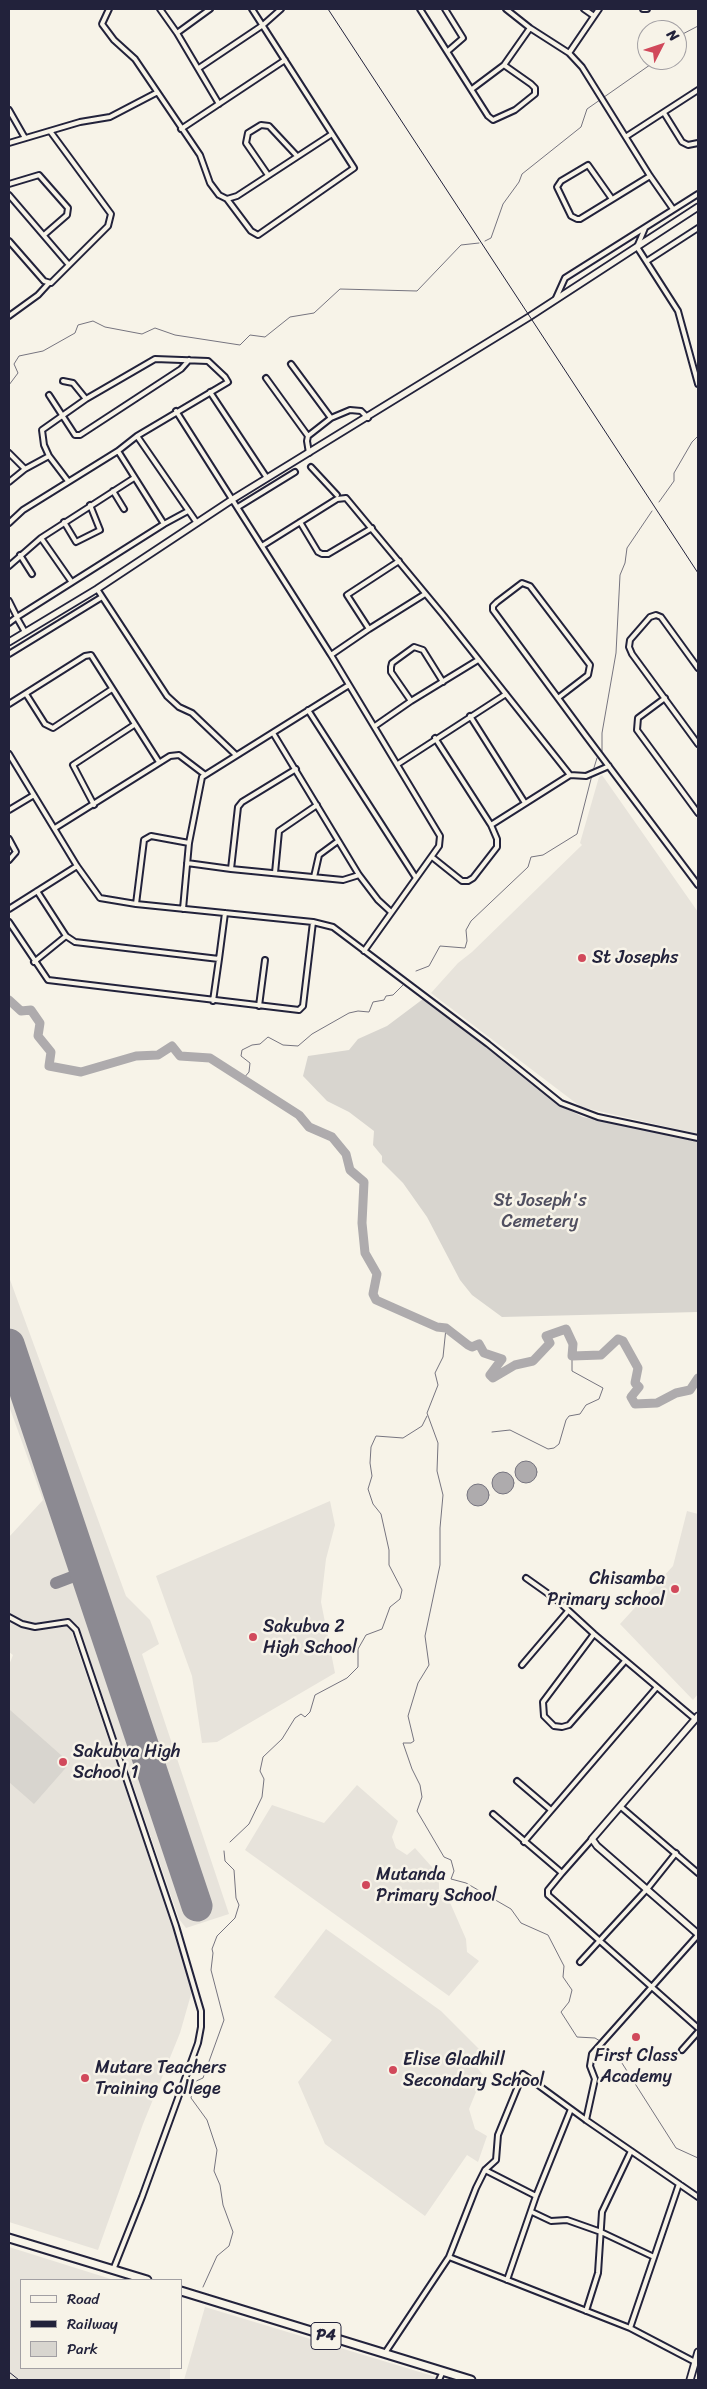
<!DOCTYPE html>
<style>
body{margin:0}
#map{position:relative;width:707px;height:2389px;overflow:hidden;background:#f7f3e8;font-family:Sriracha,sans-serif}
canvas{display:block}
.frame{position:absolute;inset:0;border:10px solid #22223b;pointer-events:none}
.legend{position:absolute;left:20px;top:2279px;width:162px;height:90px;box-sizing:border-box;background:#f7f3e8;border:1px solid #a29fa3;margin:0;padding:6px 9px;list-style:none;font-size:15px;color:#22223b}
.legend li{display:flex;align-items:center;gap:10px;height:25px}
.legend b{width:25px;border:1px solid #a29fa3}
.north{position:absolute;left:637px;top:20px;width:50px;height:50px;box-sizing:border-box;background:#f7f3e8;border:1px solid #a29fa3;border-radius:50%;rotate:49deg;font-size:14px;font-weight:700;line-height:20px;text-align:center;color:#22223b}
.north::after{content:'';display:block;margin:auto;width:18px;height:22px;background:#d1495b;clip-path:polygon(50% 0,100% 100%,50% 72%,0 100%)}
</style>
<div id="map">
<canvas width="707" height="2389"></canvas>
<div class="frame"></div>
<ul class="legend">
<li><b style="height:6px;background:#f7f3e8"></b>Road</li>
<li><b style="height:6px;background:#22223b"></b>Railway</li>
<li><b style="height:14px;background:#d8d5cf"></b>Park</li>
</ul>
<div class="north">N</div>
</div>
<script>
const ctx = document.querySelector('canvas').getContext('2d');
ctx.lineJoin = 'round';
function fillPath(path, color) {
  ctx.fillStyle = color;
  ctx.fill(path, 'evenodd');
}
function toPath(rows) {
  const path = new Path2D();
  for (const r of rows) {
    if (r.length === 3) {
      path.moveTo(r[0] + r[2], r[1]);
      path.arc(r[0], r[1], r[2], 0, 2 * Math.PI);
      continue;
    }
    path.moveTo(r[0], r[1]);
    for (let i = 2; i < r.length; i += 2) path.lineTo(r[i], r[i + 1]);
  }
  return path;
}
function strokePath(path, color, width, dash) {
  ctx.strokeStyle = color;
  ctx.lineWidth = width;
  ctx.lineCap = dash ? 'butt' : 'round';
  ctx.setLineDash(dash || []);
  ctx.stroke(path);
}
function label(font, color, halo, rows, align = 'center') {
  ctx.font = font + ' Sriracha,sans-serif';
  ctx.lineWidth = 5;
  ctx.setLineDash([]);
  ctx.textBaseline = 'middle';
  ctx.strokeStyle = halo;
  ctx.fillStyle = color;
  for (const [text, x, y, turn = 0] of rows) {
    ctx.save();
    ctx.translate(x, y);
    ctx.rotate((+turn || 0) * Math.PI / 180);
    ctx.textAlign = isNaN(turn) ? turn : align;
    if (halo) ctx.strokeText(text, 0, 0);
    ctx.fillText(text, 0, 0);
    ctx.restore();
  }
}
fillPath(toPath([
 [602,775,698,912,698,1134,581,1107,431,993,458,963,472,952,582,845,580,843,599,777],
 [9,1277,126,1596,150,1620,159,1644,142,1654,229,1914,186,1928,179,1919,78,1625,70,1627,172,1924,192,1991,180,2033,143,2124,98,2250,9,2222,9,1665,13,1655,9,1652,9,1537,43,1500,9,1406],
 [330,1501,335,1525,326,1559,321,1602,335,1673,217,1742,202,1743,192,1676,156,1576],
 [687,1511,698,1514,698,1694,693,1700,620,1624,673,1566],
 [357,1785,398,1821,392,1837,396,1848,407,1855,415,1848,439,1875,439,1894,448,1898,466,1939,467,1952,479,1961,449,1996,245,1850,272,1805,324,1823],
 [326,1929,441,2011,482,2052,475,2065,483,2075,469,2109,475,2129,487,2136,478,2162,467,2155,425,2216,325,2144,298,2082,332,2040,274,1997],
 [9,2247,114,2280,21,2280,21,2368,170,2368,170,2380,9,2380],
 [205,2307,446,2380,184,2380]
]), '#e7e3db');
fillPath(toPath([
 [423,999,567,1109,583,1117,698,1141,698,1312,502,1317,472,1295,460,1280,427,1217,403,1183,382,1162,382,1156,373,1145,374,1131,349,1112,327,1101,303,1076,308,1056,349,1050,358,1039,387,1026],
 [10,1710,70,1763,34,1804,9,1782]
]), '#d8d5cf');
const water = toPath([
 [526,1472,11],
 [503,1483,11],
 [478,1495,11]
]);
fillPath(water, '#aeabad');
strokePath(water, '#76747f', 1);
strokePath(toPath([
 [677,37,698,26],
 [485,241,491,238,503,204,519,182,522,174,581,127,587,109,657,60],
 [9,385,18,373,14,364,19,356,43,351,75,333,78,325,93,321,105,327,142,334,155,328,175,335,240,345,250,335,265,337,290,317,314,313,340,289,417,291,461,245,479,243],
 [659,502,674,481,674,473,692,442,698,436],
 [602,751,602,733,616,653,620,575,625,563,627,548,652,511],
 [593,771,597,758],
 [416,971,429,966,440,946,465,948,467,941,466,930,471,921,528,867,531,857,543,855,577,834,592,775],
 [243,1079,249,1072,250,1063,241,1056,242,1050,252,1045,260,1044,268,1037,283,1045,298,1046,312,1034,349,1013,358,1011,369,1012,373,1002,384,1000,386,996,393,995,403,985],
 [446,1328,443,1357,435,1373,438,1385,427,1413,438,1443,437,1471,443,1495,440,1528,440,1565,425,1636,429,1665,418,1683,408,1716,414,1741,411,1743,403,1743,412,1769,420,1785,422,1797,417,1811,444,1857,451,1860,454,1871,451,1879,466,1883,511,1909,521,1923,548,1935,564,1966,563,1977,572,1990,569,2002,561,2012,577,2037,595,2038,600,2041],
 [492,1432,510,1430,548,1449,554,1448,559,1444,566,1420,569,1416,580,1414,586,1405,599,1399,603,1388,572,1371,572,1356],
 [230,1842,249,1824,262,1797,264,1779,260,1771,263,1757,282,1739,295,1718,301,1714,305,1717,310,1712,315,1695,347,1678,358,1667,358,1649,366,1635,382,1629,390,1607,400,1599,402,1590,389,1565,389,1550,381,1514,373,1504,368,1489,372,1476,370,1463,371,1447,376,1436,403,1438,422,1426,427,1416],
 [603,2044,620,2060,676,2148,698,2158],
 [203,2287,217,2256,229,2246,233,2232,223,2205,220,2185,214,2171,217,2150,207,2120,191,2098,194,2082,203,2078,224,2020,211,1970,213,1953,212,1949,217,1936,235,1918,239,1905,236,1898,234,1870,225,1861,224,1851]
]), '#76747f', 1);
strokePath(toPath([
 [9,1000,21,1011,31,1010,40,1023,38,1036,51,1052,49,1066,81,1072,136,1056,158,1055,172,1046,180,1056,210,1058,299,1115,309,1127,332,1137,346,1154,350,1170,364,1182,362,1223,365,1253,377,1274,373,1294,376,1300,437,1327,446,1328,468,1345,472,1347,479,1344,484,1353,502,1359,490,1375,493,1378,515,1365,533,1361,550,1343,546,1336,566,1329,573,1344,572,1356,601,1355,618,1339,623,1341,638,1368,635,1383,639,1387,631,1397,635,1404,657,1403,676,1393,690,1390,698,1378]
]), '#aeabad', 9);
strokePath(toPath([
 [56,1583,85,1572]
]), '#8c8a92', 12);
strokePath(toPath([
 [9,1344,197,1906]
]), '#8c8a92', 31);
const street = toPath([
 [109,9,102,24,114,40,135,59,200,155,210,183,219,195,227,199,251,231,258,235,354,168,252,9],
 [160,9,177,33],
 [210,9,177,33,219,104],
 [420,9,488,116,493,120,515,110,535,94,535,88,531,84,504,65,530,28],
 [445,9,463,38,448,51],
 [506,9,530,28,569,53,582,67,650,176,673,209],
 [584,9,594,16],
 [643,9,647,9],
 [569,53,599,9],
 [199,68,263,25,281,9],
 [472,89,504,65],
 [9,110,25,138],
 [664,113,682,142,688,145,698,143],
 [181,129,285,60],
 [627,136,698,90],
 [9,143,80,122,110,117,156,93],
 [268,175,246,143,248,133,261,125,269,126,297,156],
 [9,184,39,175,68,208,67,215,44,235],
 [9,195,69,265],
 [227,199,237,196,332,134],
 [612,199,588,165,561,181,557,187,571,216,577,219,580,219,650,176],
 [645,228,637,247,678,311,698,384],
 [9,241,44,281,51,283,108,226,111,214,50,131],
 [647,261,698,228],
 [556,298,565,278,698,194],
 [9,316,38,295,49,283],
 [291,364,331,418],
 [266,378,308,436],
 [63,381,73,383,86,399],
 [210,392,267,478],
 [49,395,75,435,80,435,181,369,189,360],
 [176,411,331,655,440,836,439,846,364,951],
 [118,451,164,524,188,511],
 [9,453,25,469],
 [309,453,307,441,308,436,331,418,350,410,361,411,368,418],
 [311,467,337,495],
 [68,481,49,456,44,445,42,430,86,399,155,359,208,361,225,377,228,382,137,436],
 [9,482,25,469,49,456],
 [113,491,124,509],
 [238,507,295,472],
 [64,522,76,542,100,530,90,505],
 [300,522,318,552,322,554,328,554,372,528],
 [9,523,23,510,118,451,137,436,197,523],
 [41,538,71,581],
 [262,546,337,499,346,498,444,616,570,775],
 [20,555,32,574],
 [399,561,347,595,369,629,425,594],
 [9,566,41,538,134,478],
 [97,589,167,696,179,707,192,713,236,755],
 [9,601,17,617,9,623],
 [17,617,164,524],
 [17,618,25,632],
 [9,654,102,597],
 [331,655,369,629],
 [698,668,661,617,656,615,650,617,630,640,629,647,632,654,698,744],
 [26,694,45,724,53,728,112,689],
 [558,698,588,675,590,665,530,586,522,583,497,602,493,606,493,610,586,736,698,885],
 [665,698,638,718,637,730,698,813],
 [411,701,391,672,391,667,392,663,414,647,423,650,443,682],
 [9,704,85,656,91,655,159,762],
 [308,710,416,878],
 [470,716,525,803],
 [375,726,411,701,478,660],
 [273,733,359,875,378,900,391,912],
 [9,754,77,866,100,898,136,904,313,922,333,927,488,1044,561,1103,598,1117,698,1138],
 [398,764,506,694],
 [296,769,242,802,238,807,231,869,343,880,359,875],
 [94,805,73,765,134,725],
 [9,810,34,795],
 [491,825,570,775,586,776,609,766],
 [55,828,170,756,179,755,204,774],
 [9,839,16,852,9,860],
 [432,857,462,881,468,881,473,878,497,847,497,839,491,825,435,738],
 [187,863,231,869],
 [275,873,279,831,317,805],
 [314,877,319,855,338,841],
 [37,891,66,936,75,942,219,959,225,913],
 [136,904,144,840,151,836,189,843],
 [9,909,77,866],
 [183,909,189,843,202,777,349,685],
 [9,922,48,980,299,1010,303,1006,313,922],
 [34,962,66,936],
 [213,1001,219,959],
 [259,1006,265,960],
 [526,1578,557,1600,594,1634,695,1719],
 [9,1617,22,1624,35,1627,68,1622,76,1630,176,1926,201,2011,201,2027,198,2043,142,2197,113,2270],
 [594,1634,543,1702,544,1716,554,1726,562,1727,569,1725,625,1661],
 [522,1665,568,1611],
 [517,1781,551,1810],
 [621,1807,698,1873],
 [493,1814,562,1873,592,1839],
 [524,1842,657,1687],
 [562,1873,548,1890,548,1895,698,2028],
 [580,1962,648,1888,676,1853],
 [682,2050,698,2032],
 [586,2120,595,2079,590,2066,592,2054,698,1935],
 [485,2170,536,2196],
 [532,2212,551,2221,567,2220,601,2232,654,2257],
 [449,2257,630,2328,695,2362],
 [507,2280,536,2196,571,2109],
 [586,2311,598,2273,602,2212,631,2151],
 [630,2328,679,2184],
 [385,2353,449,2257,476,2188,485,2170,496,2160,498,2135,523,2074,586,2120,698,2197],
 [439,2380,443,2371]
]);
const secondary = toPath([
 [9,642,97,589,233,499,529,317,698,207],
 [698,1716,592,1839,597,1846,698,1934],
 [690,2380,698,2352]
]);
const highway = toPath([
 [9,2238,147,2280],
 [181,2291,471,2380]
]);
strokePath(street, '#22223b', 8);
strokePath(secondary, '#22223b', 9);
strokePath(highway, '#22223b', 11);
strokePath(street, '#f7f3e8', 4);
strokePath(secondary, '#f7f3e8', 5.5);
strokePath(highway, '#f7f3e8', 7);
strokePath(toPath([
 [328,9,698,573],
 [9,2372,19,2380]
]), '#22223b', 1);
for (const [x, y, r, color] of [
 [582,958,5,"#d1495b"],
 [675,1589,5,"#d1495b"],
 [253,1637,5,"#d1495b"],
 [63,1762,5,"#d1495b"],
 [366,1885,5,"#d1495b"],
 [636,2037,5,"#d1495b"],
 [393,2070,5,"#d1495b"],
 [85,2078,5,"#d1495b"]
]) {
  const dot = new Path2D();
  dot.arc(x, y, r, 0, 2 * Math.PI);
  ctx.fillStyle = color;
  ctx.fill(dot);
  strokePath(dot, '#f7f3e8', 2);
}
for (const [x, y, w] of [
 [326,2336,30]
]) {
  const box = new Path2D();
  box.roundRect(x - w / 2, y - 13.5, w, 27, 4);
  ctx.fillStyle = '#f7f3e8';
  ctx.fill(box);
  strokePath(box, '#22223b', 1);
}
label('bold 16px', '#22223b', null, [
 ["P4",326,2336]
]);
label('18px', '#22223b', '#f7f3e8', [
 ["St Josephs",592,958],
 ["Chisamba",665,1579,"right"],
 ["Primary school",665,1600,"right"],
 ["Sakubva 2",263,1627],
 ["High School",263,1648],
 ["Sakubva High",73,1752],
 ["School 1",73,1773],
 ["Mutanda",376,1875],
 ["Primary School",376,1896],
 ["First Class",636,2056,"center"],
 ["Academy",636,2077,"center"],
 ["Elise Gladhill",403,2060],
 ["Secondary School",403,2081],
 ["Mutare Teachers",95,2068],
 ["Training College",95,2089]
], 'left');
label('18px', '#504f60', '#f7f3e8', [
 ["St Joseph's",540,1201],
 ["Cemetery",540,1222]
]);
</script>
